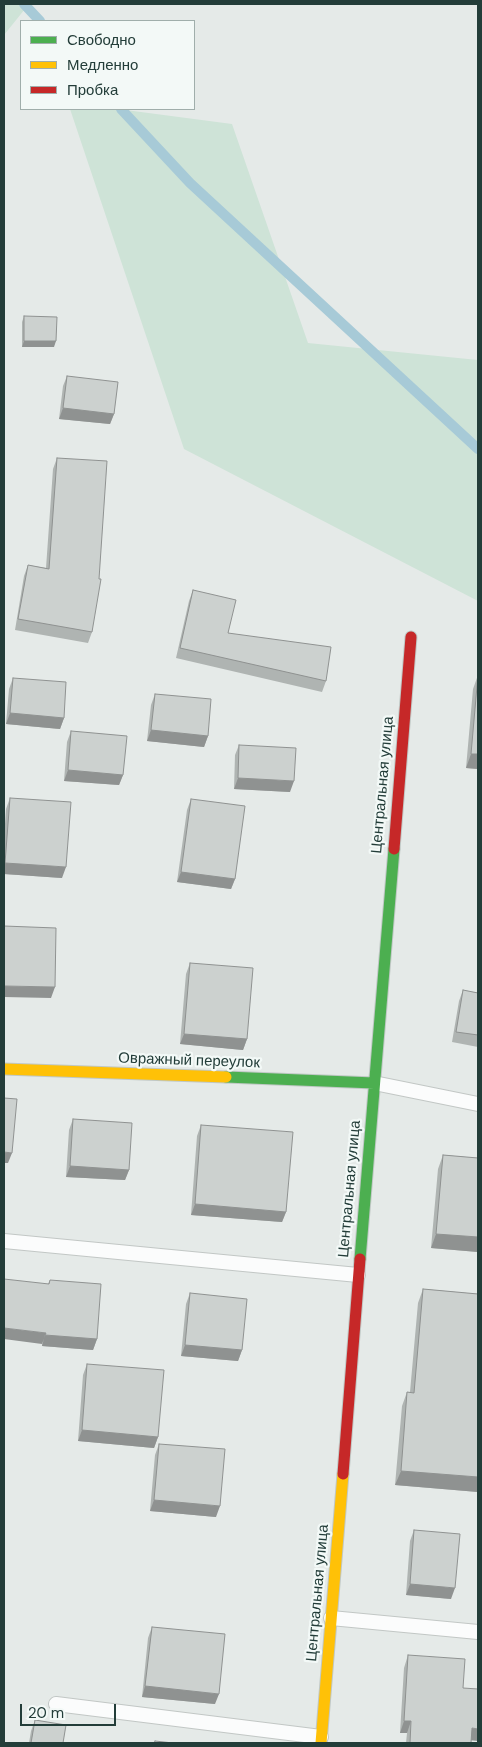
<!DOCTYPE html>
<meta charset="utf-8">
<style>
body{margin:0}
#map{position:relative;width:482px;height:1747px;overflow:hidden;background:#e5eae8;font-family:"DM Sans",sans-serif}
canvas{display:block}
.frame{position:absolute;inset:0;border:5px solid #233d39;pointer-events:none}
.legend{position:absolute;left:20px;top:20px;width:175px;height:90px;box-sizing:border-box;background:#f3f9f7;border:1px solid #a0aeab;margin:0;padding:6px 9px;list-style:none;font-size:15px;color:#233d39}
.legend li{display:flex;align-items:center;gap:10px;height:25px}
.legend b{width:25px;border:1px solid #a0aeab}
.scale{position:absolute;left:20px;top:1704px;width:96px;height:22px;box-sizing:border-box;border:2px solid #233d39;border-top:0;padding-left:6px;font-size:15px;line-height:18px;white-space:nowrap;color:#233d39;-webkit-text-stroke:4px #f3f9f7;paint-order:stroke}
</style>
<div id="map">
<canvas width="482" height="1747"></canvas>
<div class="frame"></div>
<ul class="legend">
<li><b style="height:6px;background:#4caf50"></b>Свободно</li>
<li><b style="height:6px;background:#ffc107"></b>Медленно</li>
<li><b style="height:6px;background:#c62828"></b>Пробка</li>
</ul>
<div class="scale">20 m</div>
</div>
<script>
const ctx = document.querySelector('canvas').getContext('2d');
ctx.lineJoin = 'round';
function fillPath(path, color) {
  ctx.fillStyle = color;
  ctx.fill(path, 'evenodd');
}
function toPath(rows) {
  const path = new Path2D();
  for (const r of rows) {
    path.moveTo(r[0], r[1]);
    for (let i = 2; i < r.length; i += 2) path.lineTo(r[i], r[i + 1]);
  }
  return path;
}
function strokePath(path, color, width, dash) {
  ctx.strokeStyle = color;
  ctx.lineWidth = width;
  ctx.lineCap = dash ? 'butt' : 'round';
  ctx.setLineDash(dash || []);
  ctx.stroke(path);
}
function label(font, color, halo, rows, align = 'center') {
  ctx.font = font + ' "DM Sans",sans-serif';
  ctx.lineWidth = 4.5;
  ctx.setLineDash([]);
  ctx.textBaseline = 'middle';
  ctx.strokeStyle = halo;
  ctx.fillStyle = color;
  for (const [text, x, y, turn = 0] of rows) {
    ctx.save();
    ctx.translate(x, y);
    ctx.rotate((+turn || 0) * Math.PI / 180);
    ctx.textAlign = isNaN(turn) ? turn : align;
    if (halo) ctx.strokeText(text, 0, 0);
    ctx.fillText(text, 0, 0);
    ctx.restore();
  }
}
fillPath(toPath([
 [4,4,29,4,4,35],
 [70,109,118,109,232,124,308,343,478,360,478,601,184,449]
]), '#cee3d7');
strokePath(toPath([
 [24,4,40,21],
 [121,109,190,183,478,449]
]), '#a7cad7', 10);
const lane = toPath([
 [374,1083,478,1104],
 [4,1241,358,1275],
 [331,1618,478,1632],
 [56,1704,321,1737]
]);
const fast = toPath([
 [226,1077,374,1083],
 [360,1259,394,849]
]);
const slow = toPath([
 [4,1069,226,1077],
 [321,1743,343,1474]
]);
const jam = toPath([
 [394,849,411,637],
 [343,1474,360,1259]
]);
strokePath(lane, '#c2c7c5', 16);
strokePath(fast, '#c0c8c5', 13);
strokePath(slow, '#c0c8c5', 13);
strokePath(jam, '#c0c8c5', 13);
strokePath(lane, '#fbfcfc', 14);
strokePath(fast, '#4caf50', 11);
strokePath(slow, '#ffc107', 11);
strokePath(jam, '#c62828', 11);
fillPath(toPath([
 [24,316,54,347,22,347,22,322],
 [67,376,114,414,110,424,59,419,63,386],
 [57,458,92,632,88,643,15,630,24,576,28,565,46,568,53,469],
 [193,590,228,633,326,681,322,692,176,658,189,601],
 [478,675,478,769,466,768,473,689],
 [13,678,64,718,60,729,6,724,9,689],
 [155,694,208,736,204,747,147,741,151,705],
 [71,731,123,775,119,785,64,781,67,742],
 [239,745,290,792,234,789,235,755],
 [10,798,62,878,4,874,4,838,6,809],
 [191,799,235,879,231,889,177,882,187,810],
 [190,963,247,1039,243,1050,180,1044,186,974],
 [463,990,478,993,478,1047,452,1042,459,1001],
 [73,1119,129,1170,125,1180,66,1177,69,1130],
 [201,1125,286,1212,282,1222,191,1215,197,1136],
 [443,1155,478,1158,478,1252,431,1248,438,1169],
 [50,1280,97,1339,93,1350,42,1346,48,1284],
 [423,1289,478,1294,478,1492,395,1485,402,1406,407,1392,410,1392,418,1303],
 [190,1293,242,1350,238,1361,181,1356,186,1304],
 [87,1364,158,1437,154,1448,78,1441,83,1375],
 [159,1444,216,1517,150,1511,155,1455],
 [414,1530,451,1599,406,1595,410,1541],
 [152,1627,215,1704,142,1697,148,1638],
 [408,1655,463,1688,471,1743,406,1743,407,1733,400,1733,404,1668],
 [35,1720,63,1743,29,1743,31,1731]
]), '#afb4b2');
fillPath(toPath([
 [24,341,56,341,54,347,22,347],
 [63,408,114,414,110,424,59,419],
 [10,713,64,718,60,729,6,724],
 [151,730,208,736,204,747,147,741],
 [471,754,478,754,478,769,466,768],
 [68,770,123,775,119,785,64,781],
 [238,778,294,781,290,792,234,789],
 [5,863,66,867,62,878,4,874,4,867],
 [181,872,235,879,231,889,177,882],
 [4,986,55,987,51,998,4,997],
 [184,1034,247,1039,243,1050,180,1044],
 [4,1152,12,1153,8,1163,4,1163],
 [70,1166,129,1170,125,1180,66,1177],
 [195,1204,286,1212,282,1222,191,1215],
 [436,1234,478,1237,478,1252,431,1248],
 [4,1328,46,1333,42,1344,4,1339],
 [45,1335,97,1339,93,1350,42,1346],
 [185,1345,242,1350,238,1361,181,1356],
 [82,1430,158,1437,154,1448,78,1441],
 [401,1471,478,1477,478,1492,395,1485],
 [154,1500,220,1506,216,1517,150,1511],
 [410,1584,455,1588,451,1599,406,1595],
 [145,1686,219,1694,215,1704,142,1697],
 [404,1721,411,1721,407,1733,400,1733],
 [472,1728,478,1729,478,1741,468,1740]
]), '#8f9291');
const building = toPath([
 [24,316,57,317,56,341,24,341,24,316],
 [67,376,118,382,114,414,63,408,67,376],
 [57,458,107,461,99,579,101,579,92,632,18,619,28,565,49,569,57,458],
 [193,590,236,600,228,633,331,647,326,681,180,648,193,590],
 [478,675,478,754,471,754,478,675],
 [13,678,66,682,64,718,10,713,13,678],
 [155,694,211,699,208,736,151,730,155,694],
 [71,731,127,736,123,775,68,770,71,731],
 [239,745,296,748,294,781,238,778,239,745],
 [10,798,71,802,66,867,5,863,10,798],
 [191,799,245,806,235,879,181,872,191,799],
 [4,926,56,928,55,987,4,986,4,926],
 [190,963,253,968,247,1039,184,1034,190,963],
 [463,990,478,993,478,1035,456,1032,463,990],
 [4,1098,17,1099,12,1153,4,1152,4,1098],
 [73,1119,132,1123,129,1170,70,1166,73,1119],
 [201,1125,293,1132,286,1212,195,1204,201,1125],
 [443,1155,478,1158,478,1237,436,1234,443,1155],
 [4,1279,49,1284,50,1280,101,1284,97,1339,45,1335,46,1333,4,1328,4,1279],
 [423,1289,478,1294,478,1477,401,1471,407,1392,414,1393,423,1289],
 [190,1293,247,1299,242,1350,185,1345,190,1293],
 [87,1364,164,1370,158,1437,82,1430,87,1364],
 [159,1444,225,1449,220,1506,154,1500,159,1444],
 [414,1530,460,1534,455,1588,410,1584,414,1530],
 [152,1627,225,1634,219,1694,145,1686,152,1627],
 [408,1655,465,1659,463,1688,478,1689,478,1729,472,1728,471,1743,410,1743,411,1721,404,1721,408,1655],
 [35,1720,66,1725,63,1743,31,1743,35,1720],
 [155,1741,173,1743,154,1743,155,1741]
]);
fillPath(building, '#ccd1cf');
strokePath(building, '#8f9291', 1);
label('15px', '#233d39', '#f3f9f7', [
 ["Центральная улица",383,785,-85],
 ["Овражный переулок",189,1061,2],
 ["Центральная улица",350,1189,-85],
 ["Центральная улица",318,1593,-85]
]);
</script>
